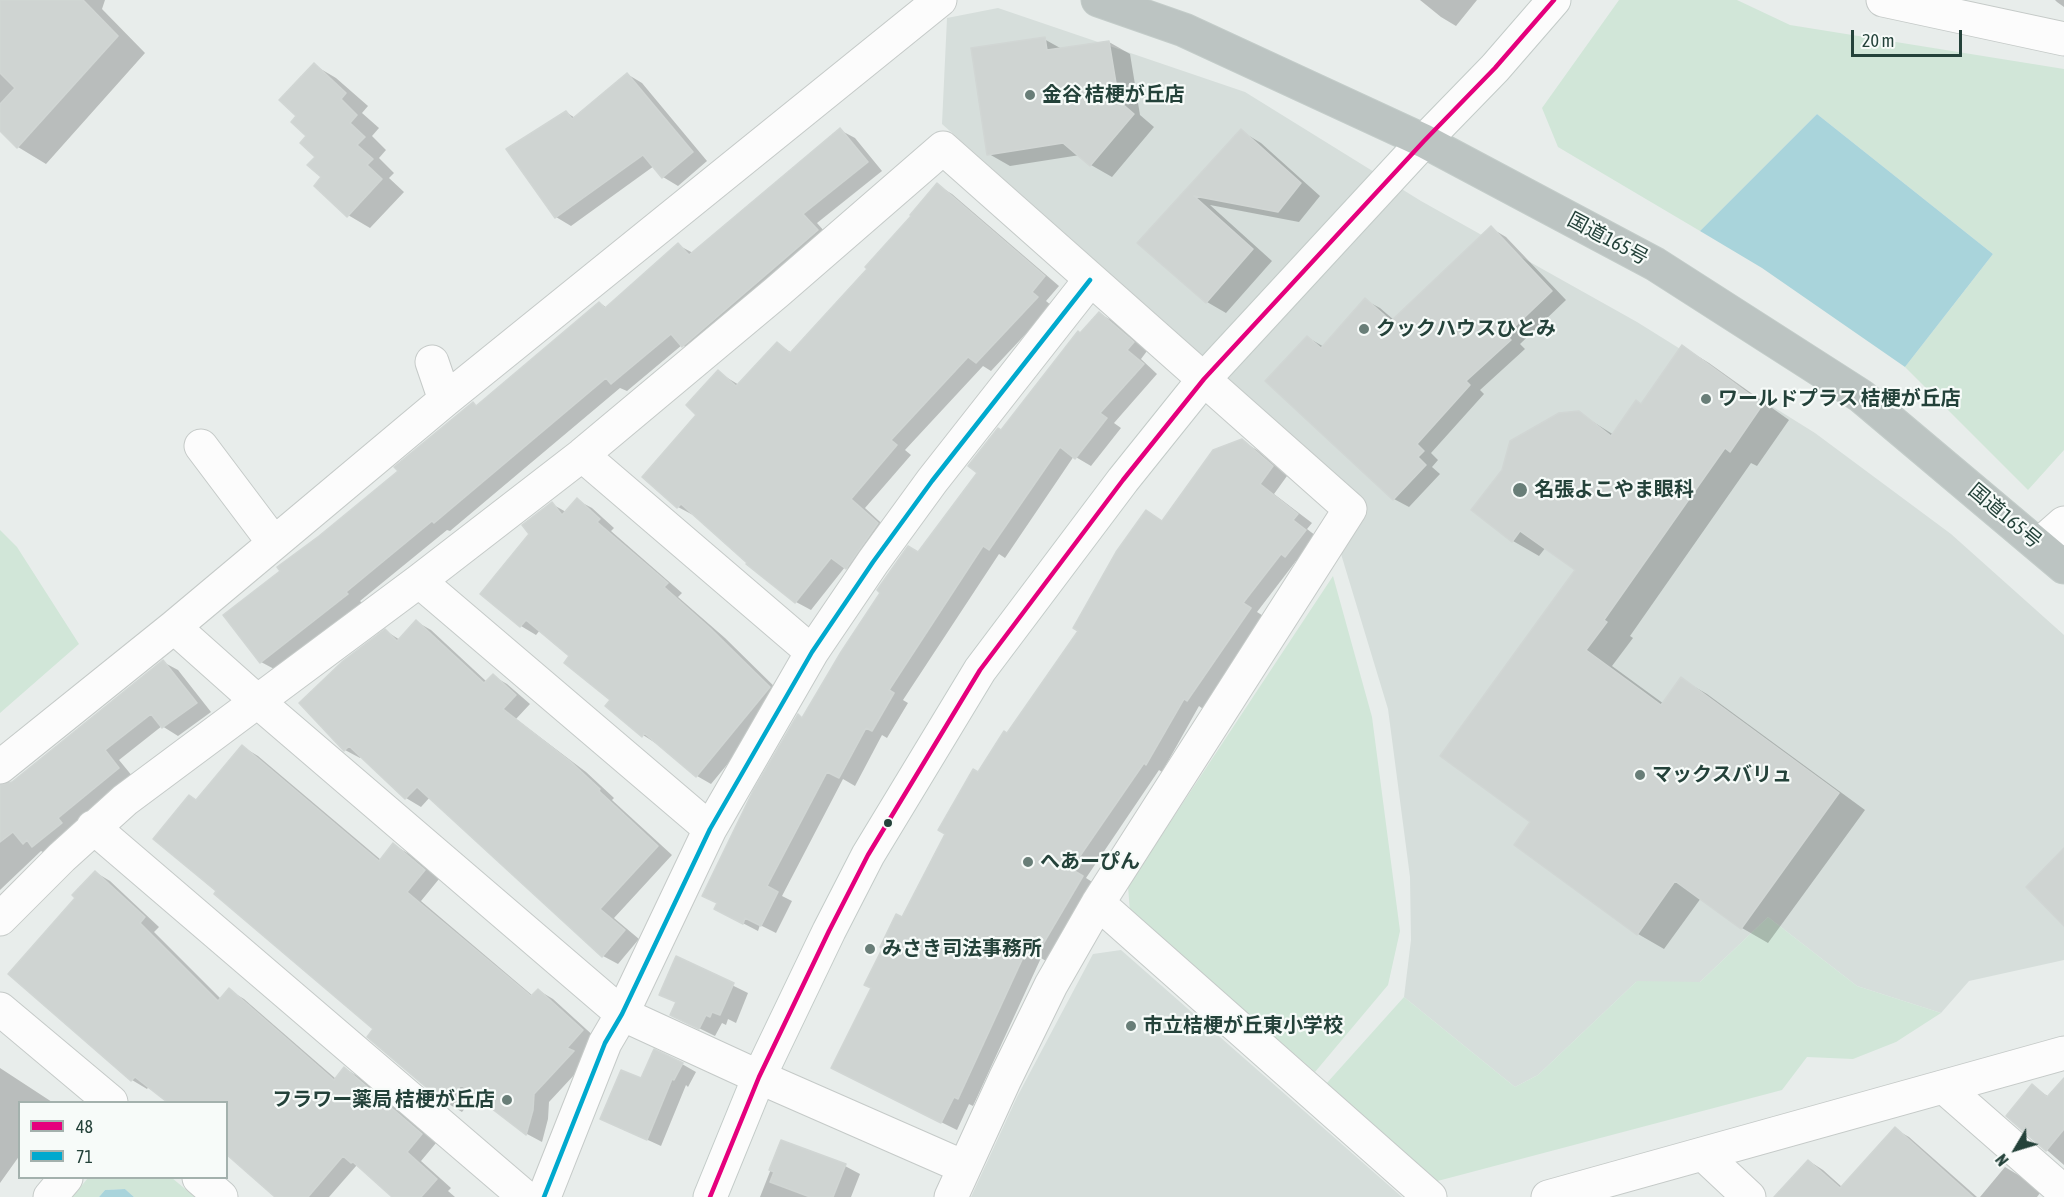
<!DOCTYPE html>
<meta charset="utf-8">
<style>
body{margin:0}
#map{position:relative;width:2064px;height:1197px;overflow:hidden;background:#e8edeb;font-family:"Asap Condensed",sans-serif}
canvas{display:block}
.legend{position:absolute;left:18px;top:1101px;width:210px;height:78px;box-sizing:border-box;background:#f7fbf9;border:2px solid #a3b1ad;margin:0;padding:8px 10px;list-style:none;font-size:18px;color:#24423a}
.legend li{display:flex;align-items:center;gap:12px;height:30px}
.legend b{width:30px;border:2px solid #a3b1ad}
.north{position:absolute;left:1986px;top:1119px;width:60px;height:60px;-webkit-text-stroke:4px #f7fbf9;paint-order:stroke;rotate:232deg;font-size:16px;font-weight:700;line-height:24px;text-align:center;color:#24423a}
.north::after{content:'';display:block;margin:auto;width:21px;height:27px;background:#24423a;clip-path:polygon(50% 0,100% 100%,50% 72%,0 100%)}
.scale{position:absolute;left:1851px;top:30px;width:111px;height:27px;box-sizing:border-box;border:3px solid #24423a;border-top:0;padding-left:8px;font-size:18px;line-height:21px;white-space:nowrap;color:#24423a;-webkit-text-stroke:4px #f7fbf9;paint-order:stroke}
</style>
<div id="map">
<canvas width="2064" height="1197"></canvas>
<ul class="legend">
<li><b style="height:8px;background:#e5007d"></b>48</li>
<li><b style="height:8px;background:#00a9ce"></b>71</li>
</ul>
<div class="north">N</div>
<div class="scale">20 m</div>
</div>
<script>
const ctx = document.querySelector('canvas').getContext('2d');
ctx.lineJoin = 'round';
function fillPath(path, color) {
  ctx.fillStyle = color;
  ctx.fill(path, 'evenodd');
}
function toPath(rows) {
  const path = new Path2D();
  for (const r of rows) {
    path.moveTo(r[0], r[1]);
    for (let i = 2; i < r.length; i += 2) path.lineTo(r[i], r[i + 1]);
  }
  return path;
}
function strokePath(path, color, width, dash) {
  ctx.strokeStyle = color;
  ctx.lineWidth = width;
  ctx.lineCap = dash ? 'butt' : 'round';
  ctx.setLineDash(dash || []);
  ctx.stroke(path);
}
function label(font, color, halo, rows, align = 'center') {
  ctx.font = font + ' "Asap Condensed","Noto Sans JP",sans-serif';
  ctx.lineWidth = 4.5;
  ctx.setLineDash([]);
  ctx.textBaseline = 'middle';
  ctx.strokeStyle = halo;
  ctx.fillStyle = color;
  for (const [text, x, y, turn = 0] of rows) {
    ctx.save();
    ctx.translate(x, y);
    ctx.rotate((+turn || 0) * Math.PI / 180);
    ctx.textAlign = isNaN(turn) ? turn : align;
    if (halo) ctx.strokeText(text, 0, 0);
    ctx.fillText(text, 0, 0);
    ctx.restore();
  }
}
fillPath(toPath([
 [998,8,1245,92,1421,201,1637,322,1815,433,1951,534,2064,635,2064,960,1969,981,1941,1013,1857,986,1768,917,1700,982,1636,982,1538,1075,1515,1087,1404,997,1411,940,1410,877,1388,709,1341,554,1366,506,1168,325,942,124,947,18],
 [1121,950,1336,1139,1402,1197,971,1197,1017,1097,1093,954]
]), '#d6dedb');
fillPath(toPath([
 [1619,0,1737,0,1790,25,2064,69,2064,450,2028,490,1905,367,1993,254,1817,114,1700,231,1558,147,1542,108],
 [0,530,17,547,79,644,0,713],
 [1333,576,1372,717,1400,931,1388,985,1315,1072,1130,912,1128,886],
 [1768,917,1857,986,1941,1013,1896,1042,1853,1059,1807,1057,1782,1090,1430,1183,1326,1084,1404,997,1515,1087,1538,1075,1637,981,1700,982],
 [88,1178,172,1178,195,1197,134,1197,125,1189,105,1190,99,1197,72,1197]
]), '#d1e6d8');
fillPath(toPath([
 [1817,114,1993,254,1905,367,1762,268,1700,231],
 [125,1189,134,1197,99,1197,105,1190]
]), '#a9d4db');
fillPath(toPath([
 [0,0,105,0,102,9,145,53,46,164,18,147,0,128],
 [1420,0,1477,0,1456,26,1441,17],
 [2055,0,2064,0,2064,7,2057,2],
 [1044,39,1062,49,1109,42,1130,54,1140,115,1154,127,1112,177,1091,165,1080,155,1010,166,989,154],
 [314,65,336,78,368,106,362,113,379,128,372,136,386,150,379,158,394,173,389,178,404,192,370,228,348,215,323,177,317,157,298,116],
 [627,74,642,83,707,161,678,186,663,177,654,166,571,226,556,217,566,112,575,118],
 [840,130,855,138,882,171,817,223,832,240,698,354,682,345,627,391,620,388,450,531,447,530,360,601,362,603,276,670,261,662,282,571,600,303,607,308,678,245,693,253],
 [1241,131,1261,143,1320,196,1299,222,1210,205,1272,261,1226,313,1207,302,1140,243],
 [937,185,952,194,1059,286,1046,301,1052,306,991,371,983,366,905,450,911,455,865,508,892,533,862,576,845,567,811,610,796,602,695,514,693,515,678,507,698,414,718,372,739,385,777,344,792,353,869,268],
 [1491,228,1506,237,1566,300,1520,344,1525,349,1480,390,1484,394,1431,453,1438,460,1432,467,1440,474,1409,507,1394,499,1267,381,1307,337,1324,347,1365,300,1380,308,1394,320],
 [1100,314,1115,322,1147,351,1141,359,1157,374,1114,423,1121,428,1091,466,1074,456,1005,558,999,554,903,700,908,703,887,738,882,735,855,786,843,779,782,896,792,901,776,933,760,925,758,931,731,917,799,716,804,719,919,554,979,472,1001,432],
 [1683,347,1709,363,1789,420,1757,466,1751,463,1630,636,1633,638,1612,666,1664,704,1681,679,1707,694,1865,810,1768,943,1742,928,1701,898,1664,949,1638,934,1533,821,1577,570,1546,547,1539,556,1513,541,1579,413,1614,435,1642,405],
 [1242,441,1257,450,1287,476,1274,494,1312,523,1307,529,1320,539,1301,564,1296,561,1257,612,1265,617,1203,709,1199,706,1162,772,1159,770,1086,878,1097,885,1051,964,1041,958,973,1106,969,1104,957,1130,848,1076,873,988,902,919,978,774,1164,522],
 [577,500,592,508,614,528,611,531,682,593,678,597,725,638,784,696,711,784,697,776,657,744,643,735,572,656,540,630,536,635,521,626,531,534,552,504,566,512],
 [417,622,431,630,487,682,493,676,507,684,530,704,516,719,586,772,614,798,612,800,672,855,614,918,639,939,618,964,603,956,430,797,421,807,406,798,362,756,360,758,345,750,386,631,400,640],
 [163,662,178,670,211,712,178,736,162,726,119,760,133,777,48,855,41,851,0,890,0,787,12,783],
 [243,747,258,756,381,860,394,845,409,854,439,879,421,901,533,996,538,990,553,999,597,1039,588,1060,549,1102,548,1119,542,1142,527,1134,476,1094,462,1112,447,1103,375,1028,218,891,197,801],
 [95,872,110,881,159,927,154,932,221,999,229,990,244,999,336,1079,344,1068,359,1077,436,1143,421,1161,451,1188,448,1191,455,1197,394,1197,357,1165,329,1197,278,1197,226,1102,170,1102,149,1086,147,1089,132,1080,77,898],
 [677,958,748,993,736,1023,728,1019,726,1025,722,1023,715,1036,672,1015,677,1003,661,994],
 [682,1064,696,1072,688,1087,686,1085,661,1146,602,1119,641,1080],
 [0,1068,52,1102,20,1102,20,1155,0,1183],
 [2064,1080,2064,1165,2008,1116,2032,1086,2049,1097],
 [1895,1129,1909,1137,1977,1197,1776,1197,1809,1161,1823,1170,1842,1187],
 [782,1141,845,1166,860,1174,851,1197,760,1197],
 [2005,1167,2020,1176,2040,1193,2037,1197,1980,1197]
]), '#0003');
const building = toPath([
 [0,0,83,0,118,36,17,148,0,131,0,104,15,88,0,73,0,0],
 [1045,37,1047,50,1109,41,1119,101,1134,114,1090,166,1063,143,987,155,971,48,1045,37],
 [314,63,346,93,341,99,357,115,350,123,365,137,357,145,373,159,367,165,382,179,347,217,314,186,321,177,307,165,315,157,300,143,306,136,291,122,296,116,279,100,314,63],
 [627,73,693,152,662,178,643,155,555,218,506,149,566,111,572,119,627,73],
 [840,128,868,162,803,214,818,230,682,347,671,334,611,384,606,378,434,523,432,521,346,592,348,594,260,663,223,615,280,571,277,567,319,536,398,471,394,467,473,402,476,406,599,302,605,308,678,243,689,255,840,128],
 [1241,129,1301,183,1278,212,1194,196,1253,249,1206,303,1137,243,1241,129],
 [937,183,1045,276,1032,292,1038,297,976,363,968,357,891,440,897,445,851,499,878,523,846,569,831,558,795,603,746,564,747,563,681,504,677,508,642,477,696,415,686,405,718,370,736,386,777,342,790,353,867,269,865,267,911,216,910,215,937,183],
 [1491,226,1552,291,1506,335,1511,340,1466,381,1470,385,1417,444,1424,451,1418,457,1426,465,1393,500,1265,381,1307,336,1321,348,1365,298,1391,321,1491,226],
 [1099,312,1134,342,1127,350,1144,364,1100,413,1107,418,1075,459,1060,447,989,550,983,546,889,690,894,693,872,731,866,728,839,778,827,772,767,886,778,892,761,926,745,918,743,924,714,909,717,903,702,896,753,791,798,714,802,718,841,652,880,593,877,590,908,546,918,552,977,473,968,466,998,428,1001,430,1078,331,1080,333,1099,312],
 [1682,345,1763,404,1730,452,1725,448,1604,620,1607,622,1586,650,1661,705,1681,677,1839,793,1741,929,1675,881,1637,935,1514,845,1530,822,1440,756,1575,570,1520,531,1512,542,1471,510,1502,470,1510,441,1559,413,1579,411,1611,436,1636,400,1641,404,1682,345],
 [1242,439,1273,466,1260,484,1298,514,1293,520,1306,530,1285,557,1281,554,1243,603,1251,608,1187,701,1184,699,1146,765,1144,763,1071,869,1083,876,1036,956,1026,951,958,1099,954,1097,941,1123,831,1068,871,988,864,985,882,949,880,947,896,914,902,917,945,834,938,830,973,769,978,772,1004,731,1007,733,1078,631,1073,628,1116,552,1146,510,1162,521,1213,450,1242,439],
 [577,498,600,519,597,522,668,583,664,587,710,628,770,687,696,777,644,733,642,737,605,706,610,700,564,663,569,656,526,620,520,627,480,594,529,534,522,525,552,502,562,515,577,498],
 [416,620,484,683,493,674,516,695,503,709,571,762,600,789,599,791,658,846,600,909,625,930,602,957,417,787,405,799,349,746,344,751,299,703,343,661,385,629,397,641,416,620],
 [163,660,197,703,162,728,151,714,105,750,119,768,58,818,62,823,32,847,27,840,23,844,13,832,0,842,0,785,12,782,163,660],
 [242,745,379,861,393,843,425,870,407,892,531,996,538,989,583,1030,567,1048,574,1051,534,1094,533,1110,526,1135,461,1085,446,1104,367,1037,373,1029,214,894,216,891,153,839,189,795,196,800,242,745],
 [2064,848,2064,926,2026,887,2064,848],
 [95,871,145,917,140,923,218,1001,229,988,334,1080,344,1067,422,1134,407,1152,437,1179,421,1197,392,1197,353,1162,351,1163,343,1156,308,1197,275,1197,226,1154,226,1102,167,1102,135,1077,131,1081,8,974,75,898,72,895,95,871],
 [676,956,734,983,720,1015,712,1012,710,1017,706,1015,699,1029,670,1015,676,1002,659,995,676,956],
 [654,1049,683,1063,674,1080,672,1079,647,1140,600,1119,621,1070,641,1078,654,1049],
 [2064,1078,2064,1129,2046,1151,2006,1116,2032,1084,2047,1097,2064,1078],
 [1895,1127,1973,1197,1774,1197,1808,1160,1840,1188,1895,1127],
 [781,1140,846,1164,833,1197,810,1197,770,1182,774,1172,769,1170,781,1140]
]);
fillPath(building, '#cfd4d2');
strokePath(building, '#d1d6d4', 1.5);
const street = toPath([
 [1883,0,2064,39],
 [432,362,445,400],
 [201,446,274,543],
 [582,455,812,652],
 [2039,545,2064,523],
 [419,581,710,829],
 [174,627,257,701,622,1014,759,1077,964,1167],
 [0,767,174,627,445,400,940,0],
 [93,827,525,1197],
 [1098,903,1430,1197],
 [0,919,62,857,125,800,419,581,582,455,777,292,943,148,1350,509,1098,903,1051,985,1005,1079,951,1197],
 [0,1009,111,1102],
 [1944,1087,2064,1192],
 [1703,1154,1749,1197],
 [199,1178,221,1197],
 [50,1197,66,1178],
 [544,1197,605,1043,622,1014,710,829,812,652,873,562,932,481,1090,280],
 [1548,1197,2064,1053]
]);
const secondary = toPath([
 [710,1197,759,1077,829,931,868,855,980,670,1123,480,1204,379,1424,141,1495,68,1554,0]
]);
const highway = toPath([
 [1098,0,1184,30,1424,141,1655,264,1861,396,2064,567]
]);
strokePath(street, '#c5cac8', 35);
strokePath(secondary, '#c3cbc8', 35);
strokePath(highway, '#c3ccc9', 35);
strokePath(street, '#fcfcfc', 33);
strokePath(secondary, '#fcfcfc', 33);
strokePath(highway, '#bcc4c2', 33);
strokePath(toPath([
 [710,1197,759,1077,829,931,868,855,980,670,1123,480,1204,379,1424,141,1495,68,1554,0]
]), '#e5007d', 4.5);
strokePath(toPath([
 [544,1197,605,1043,622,1014,710,829,812,652,873,562,932,481,1090,280]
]), '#00a9ce', 4.5);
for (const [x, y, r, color] of [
 [1030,95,6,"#697e78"],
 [1364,329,6,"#697e78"],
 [1706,399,6,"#697e78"],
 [1520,490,8,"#697e78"],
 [1640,775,6,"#697e78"],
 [888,823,5,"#24423a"],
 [1028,862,6,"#697e78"],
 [870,949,6,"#697e78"],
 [1131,1026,6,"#697e78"],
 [507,1100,6,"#697e78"]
]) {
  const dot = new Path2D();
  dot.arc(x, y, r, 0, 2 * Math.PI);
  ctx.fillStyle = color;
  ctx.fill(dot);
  strokePath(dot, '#f7fbf9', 2);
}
label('bold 20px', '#24423a', '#f7fbf9', [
 ["金谷 桔梗が丘店",1042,95],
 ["クックハウスひとみ",1376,329],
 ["ワールドプラス 桔梗が丘店",1718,399],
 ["名張よこやま眼科",1534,490],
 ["マックスバリュ",1652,775],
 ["へあーぴん",1040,862],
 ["みさき司法事務所",882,949],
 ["市立桔梗が丘東小学校",1143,1026],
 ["フラワー薬局 桔梗が丘店",495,1100,"right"]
], 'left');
label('20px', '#24423a', '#f7fbf9', [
 ["国道165号",1608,239,28],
 ["国道165号",2005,516,40]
]);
</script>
